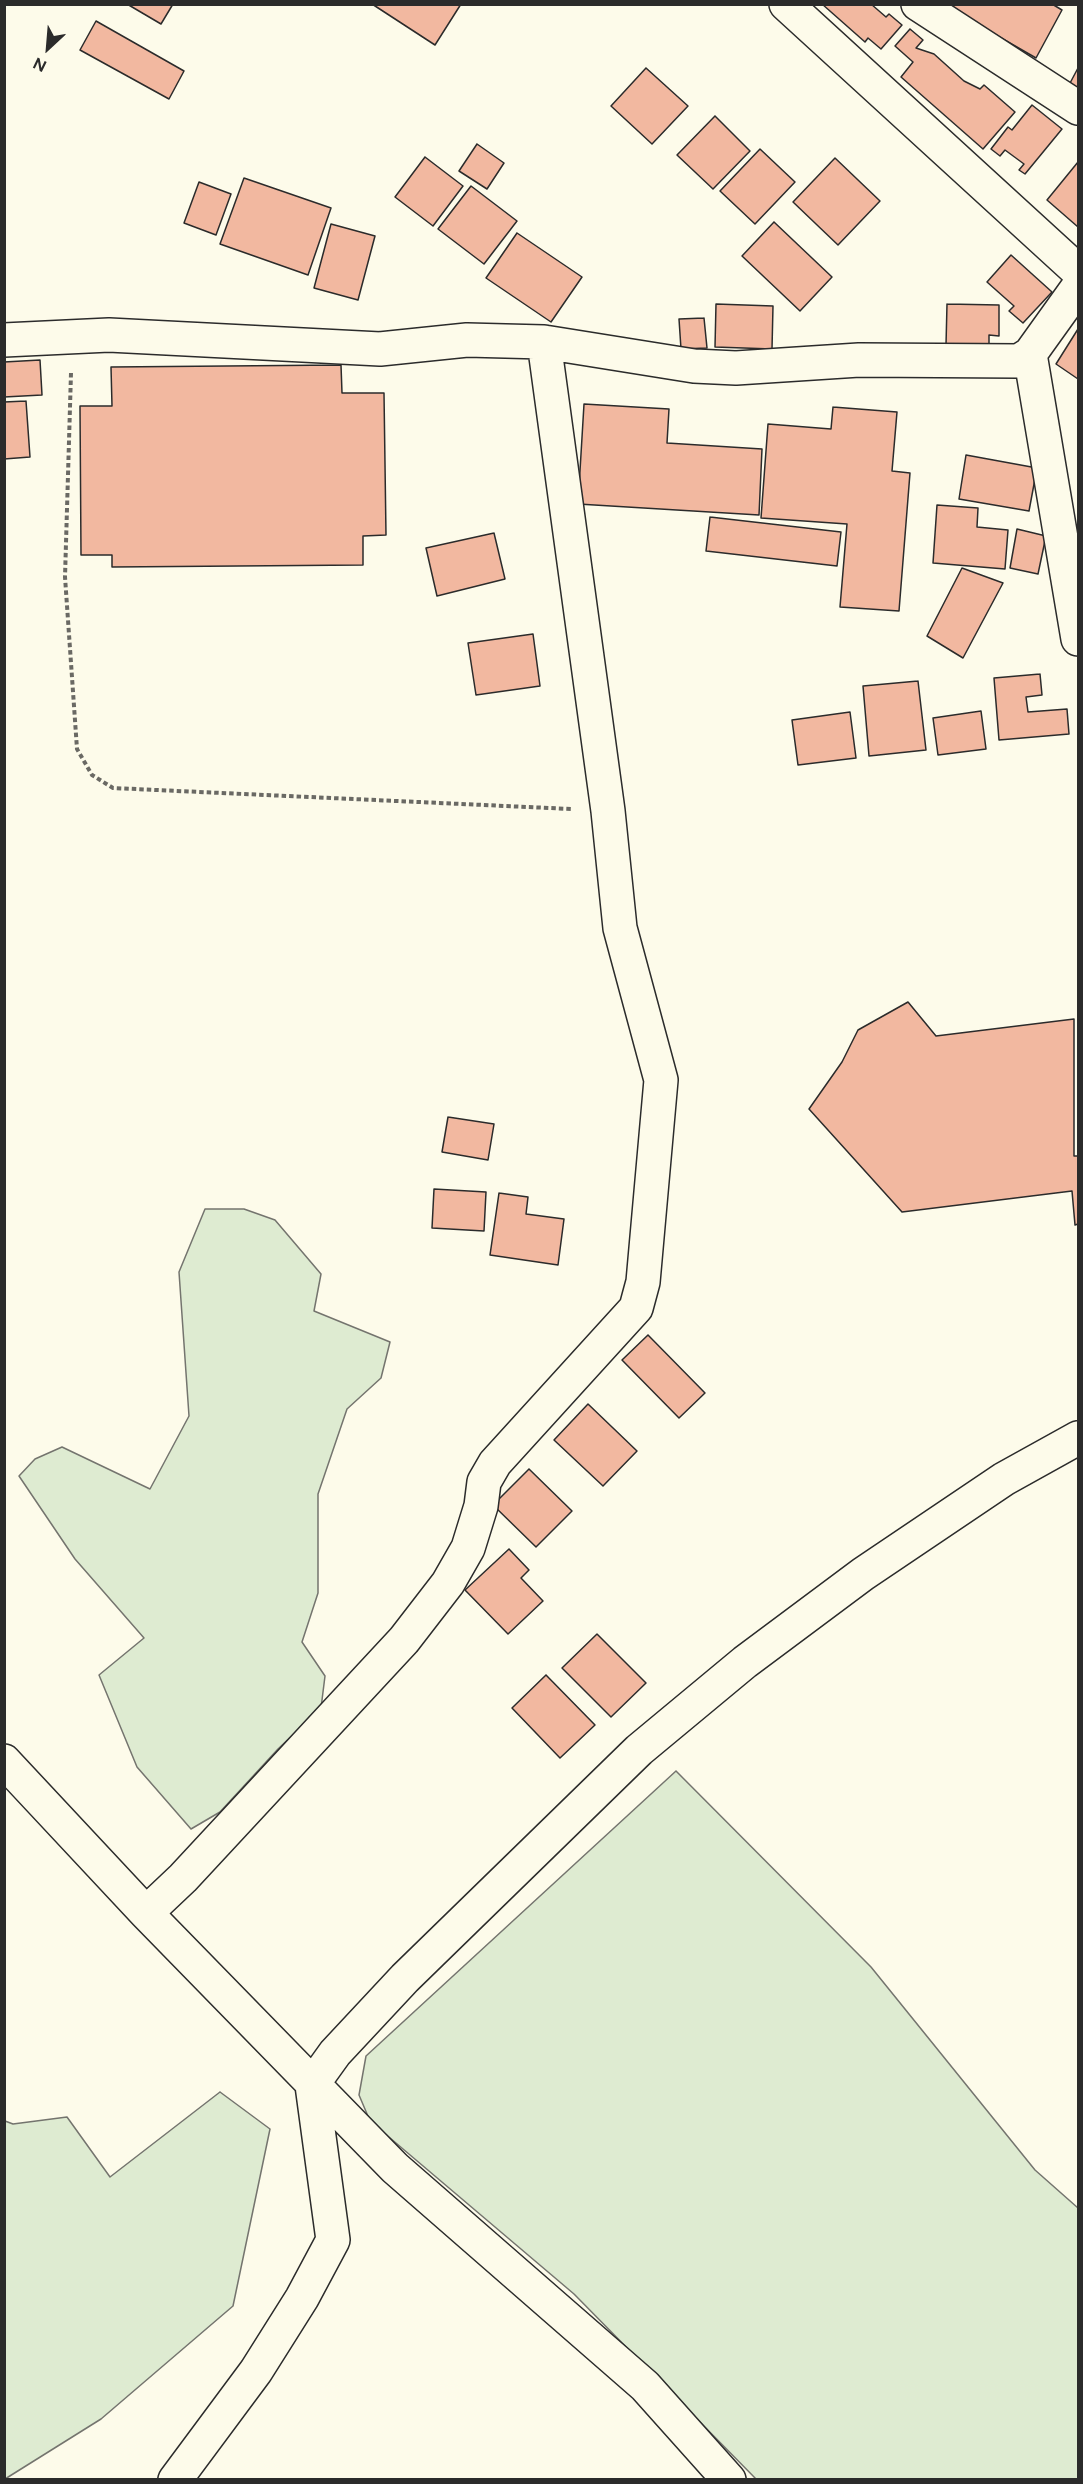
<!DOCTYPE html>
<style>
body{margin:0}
#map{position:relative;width:1083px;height:2484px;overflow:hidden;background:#fdfbea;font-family:Figtree,sans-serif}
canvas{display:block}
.frame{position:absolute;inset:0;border:6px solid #2b2b2b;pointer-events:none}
.north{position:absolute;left:18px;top:18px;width:60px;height:60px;-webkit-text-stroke:4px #fdfbea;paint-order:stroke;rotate:206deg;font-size:16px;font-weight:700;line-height:24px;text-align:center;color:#2b2b2b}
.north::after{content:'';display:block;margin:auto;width:21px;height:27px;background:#2b2b2b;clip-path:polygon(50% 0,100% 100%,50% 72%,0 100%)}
</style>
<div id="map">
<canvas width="1083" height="2484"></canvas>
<div class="frame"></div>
<div class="north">N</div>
</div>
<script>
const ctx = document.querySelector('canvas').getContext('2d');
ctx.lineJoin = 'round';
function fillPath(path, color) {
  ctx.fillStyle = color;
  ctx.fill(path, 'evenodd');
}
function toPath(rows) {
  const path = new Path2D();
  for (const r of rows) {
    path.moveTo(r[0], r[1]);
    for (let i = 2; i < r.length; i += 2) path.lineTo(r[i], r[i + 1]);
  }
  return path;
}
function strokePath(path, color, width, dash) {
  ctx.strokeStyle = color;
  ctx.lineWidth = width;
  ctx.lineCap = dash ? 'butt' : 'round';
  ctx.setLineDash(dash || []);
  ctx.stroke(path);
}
const green = toPath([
 [205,1209,244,1209,275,1220,321,1274,314,1311,390,1342,381,1378,347,1409,318,1494,318,1593,302,1642,325,1676,321,1708,278,1749,220,1812,191,1829,137,1767,99,1675,144,1638,75,1559,19,1476,35,1459,62,1447,150,1489,189,1416,179,1272,205,1209],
 [676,1771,871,1967,1035,2170,1078,2208,1078,2479,756,2479,574,2294,370,2121,359,2095,366,2056,676,1771],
 [220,2092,270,2129,233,2306,101,2419,5,2479,5,2121,13,2124,67,2117,110,2177,220,2092]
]);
fillPath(green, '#deebd1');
strokePath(green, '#74746e', 1.5);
const building = toPath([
 [127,4,173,4,161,24,127,4],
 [372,4,461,4,435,45,372,4],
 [822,4,871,4,886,17,889,14,902,25,881,49,868,38,865,42,822,4],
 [942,4,1052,4,1062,10,1036,58,942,4],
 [96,21,184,71,169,99,80,50,96,21],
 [910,29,923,40,916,48,934,54,964,81,980,89,984,85,1015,112,983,149,901,77,913,62,895,46,910,29],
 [646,68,688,106,652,144,611,106,646,68],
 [1078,68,1078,91,1069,85,1078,68],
 [1032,105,1062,129,1025,174,1019,170,1024,164,1005,150,1000,156,991,149,1008,127,1012,130,1032,105],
 [715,116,750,151,713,189,677,155,715,116],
 [477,144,504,163,487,189,459,171,477,144],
 [760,149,795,182,755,224,720,191,760,149],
 [425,157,463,186,433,226,395,197,425,157],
 [835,158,880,201,838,245,793,202,835,158],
 [1078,162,1078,227,1047,200,1078,162],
 [244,178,331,208,308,275,220,244,244,178],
 [199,182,231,194,216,235,184,223,199,182],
 [471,186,517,221,484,264,438,229,471,186],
 [774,222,832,277,800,311,742,256,774,222],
 [331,224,375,236,358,300,314,288,331,224],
 [517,233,582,277,551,322,486,278,517,233],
 [1011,255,1052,292,1023,323,1009,311,1014,306,987,282,1011,255],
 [716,304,773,306,772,349,715,347,716,304],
 [947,304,999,305,999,336,989,335,989,346,946,345,947,304],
 [704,318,707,348,681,349,679,319,704,318],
 [1078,329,1078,379,1056,364,1078,329],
 [40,360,42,395,4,397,4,362,40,360],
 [341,365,342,393,384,393,386,535,363,536,363,565,112,567,112,555,81,555,80,406,112,406,111,367,341,365],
 [26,401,30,457,4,459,4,402,26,401],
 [584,404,669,409,667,443,762,449,759,515,578,504,584,404],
 [833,407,897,412,892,471,910,473,899,611,840,607,847,524,761,518,768,424,831,429,833,407],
 [966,455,1037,468,1029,511,959,499,966,455],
 [937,505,978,508,977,527,1008,530,1005,569,933,563,937,505],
 [710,517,841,532,837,566,706,551,710,517],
 [1017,529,1046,536,1038,574,1010,568,1017,529],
 [494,533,505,579,437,596,426,548,494,533],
 [962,568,1003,583,963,658,927,636,962,568],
 [533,634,540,686,476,695,468,643,533,634],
 [1040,674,1042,695,1026,697,1028,712,1067,709,1069,734,999,740,994,678,1040,674],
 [918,681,926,750,869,756,863,686,918,681],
 [981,711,986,749,938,755,933,718,981,711],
 [850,712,856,758,798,765,792,720,850,712],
 [908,1002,936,1036,1074,1019,1074,1156,1078,1156,1078,1224,1075,1225,1072,1191,902,1212,809,1109,842,1062,858,1030,908,1002],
 [448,1117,494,1124,488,1160,442,1152,448,1117],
 [434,1189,486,1192,484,1231,432,1228,434,1189],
 [499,1193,528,1197,526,1214,564,1219,558,1265,490,1255,499,1193],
 [648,1335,705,1393,679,1418,622,1360,648,1335],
 [588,1404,637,1451,603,1486,554,1440,588,1404],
 [529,1469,572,1511,536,1547,493,1505,529,1469],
 [509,1549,529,1570,521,1578,543,1601,508,1634,465,1590,509,1549],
 [597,1634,646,1683,611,1717,562,1668,597,1634],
 [546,1675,595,1725,560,1758,512,1708,546,1675]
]);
fillPath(building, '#f2b8a0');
strokePath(building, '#2b2b2b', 1.5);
const minor = toPath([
 [786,4,1078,271],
 [918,4,1078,108],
 [4,340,109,335,380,349,467,340,544,342,694,366,736,368,859,360,1019,361,1030,354,1078,287],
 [1030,354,1078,639],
 [4,1761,146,1913,395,2168,645,2386,729,2480],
 [146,1913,183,1878,404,1640,448,1583,468,1548,481,1506,484,1482,495,1463,636,1308,643,1282,661,1080,620,928,608,811,544,342],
 [175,2480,256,2371,302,2298,333,2240,312,2085,335,2053,405,1978,639,1750,745,1662,863,1574,1004,1479,1078,1438]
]);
strokePath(minor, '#2b2b2b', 36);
strokePath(toPath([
 [71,373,65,577,77,749,92,775,113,788,571,809]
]), '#6a6964', 4, [4.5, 3]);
strokePath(minor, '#fdfbea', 33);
</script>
